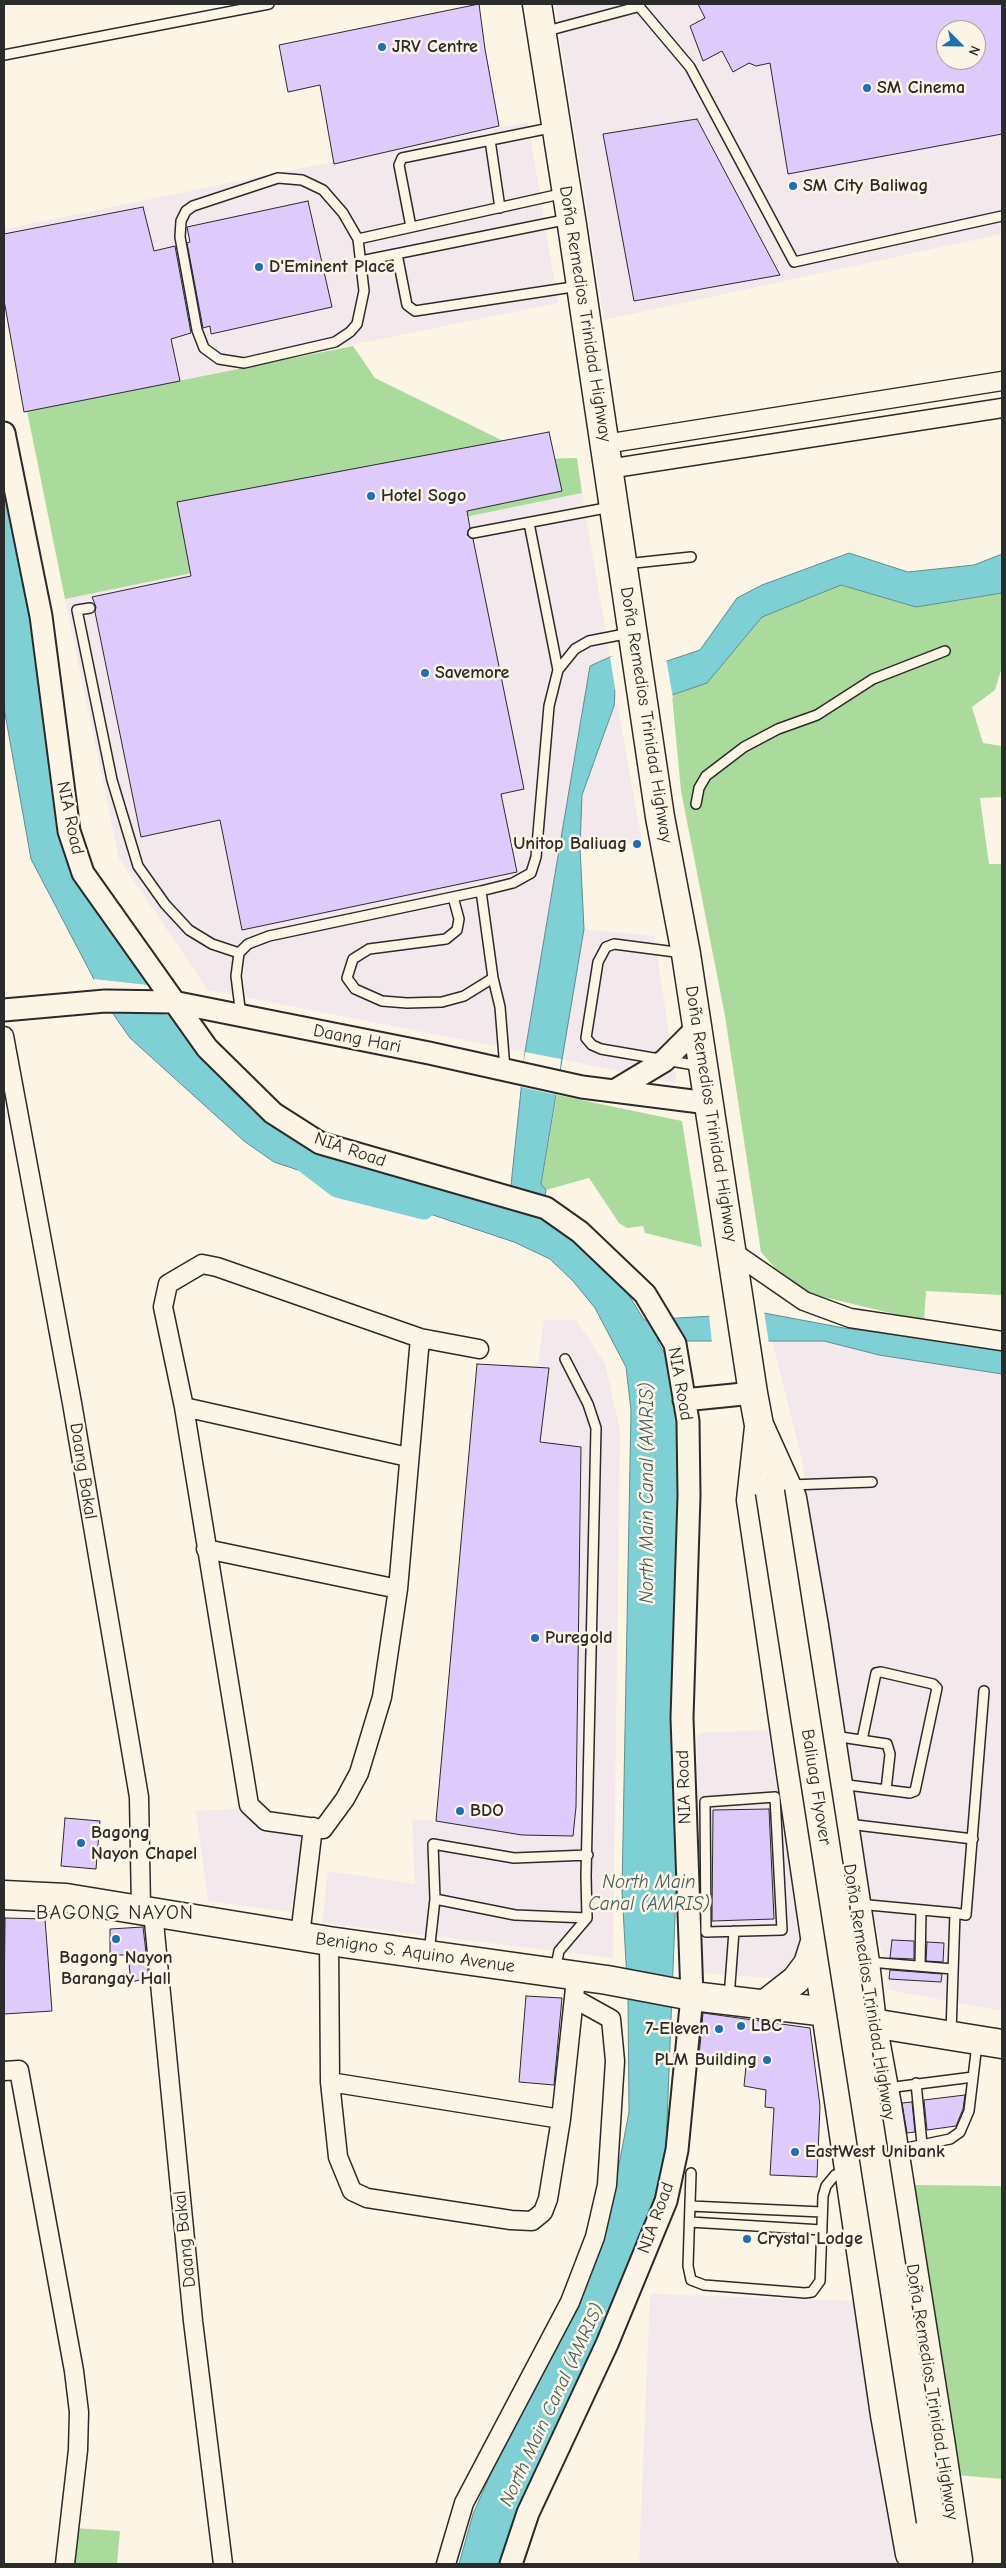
<!DOCTYPE html>
<meta charset="utf-8">
<style>
body{margin:0}
#map{position:relative;width:1006px;height:2568px;overflow:hidden;background:#fcf5e5;font-family:"Comic Neue",sans-serif}
canvas{display:block}
.frame{position:absolute;inset:0;border:5px solid #2b2b2b;pointer-events:none}
.north{position:absolute;left:936px;top:20px;width:50px;height:50px;box-sizing:border-box;background:#fcf5e5;border:1px solid #a8a49b;border-radius:50%;rotate:113deg;font-size:14px;font-weight:700;line-height:20px;text-align:center;color:#2b2b2b}
.north::after{content:'';display:block;margin:auto;width:18px;height:22px;background:#1f6fb2;clip-path:polygon(50% 0,100% 100%,50% 72%,0 100%)}
</style>
<div id="map">
<canvas width="1006" height="2568"></canvas>
<div class="frame"></div>
<div class="north">N</div>
</div>
<script>
const ctx = document.querySelector('canvas').getContext('2d');
ctx.lineJoin = 'round';
function fillPath(path, color) {
  ctx.fillStyle = color;
  ctx.fill(path, 'evenodd');
}
function toPath(rows) {
  const path = new Path2D();
  for (const r of rows) {
    path.moveTo(r[0], r[1]);
    for (let i = 2; i < r.length; i += 2) path.lineTo(r[i], r[i + 1]);
  }
  return path;
}
function strokePath(path, color, width, dash) {
  ctx.strokeStyle = color;
  ctx.lineWidth = width;
  ctx.lineCap = dash ? 'butt' : 'round';
  ctx.setLineDash(dash || []);
  ctx.stroke(path);
}
function label(font, color, halo, rows, align = 'center') {
  ctx.font = font + ' "Comic Neue",sans-serif';
  ctx.lineWidth = 5;
  ctx.setLineDash([]);
  ctx.textBaseline = 'middle';
  ctx.strokeStyle = halo;
  ctx.fillStyle = color;
  for (const [text, x, y, turn = 0] of rows) {
    ctx.save();
    ctx.translate(x, y);
    ctx.rotate((+turn || 0) * Math.PI / 180);
    ctx.textAlign = isNaN(turn) ? turn : align;
    if (halo) ctx.strokeText(text, 0, 0);
    ctx.fillText(text, 0, 0);
    ctx.restore();
  }
}
fillPath(toPath([
 [555,4,1002,4,1002,234,604,320],
 [946,30,976,30,976,60,946,60],
 [528,122,558,303,27,411,4,297,4,229],
 [582,493,610,657,590,666,525,1052,208,990,119,859,65,599],
 [615,690,642,843,580,847,582,795,614,706],
 [584,929,654,936,677,1084,561,1059],
 [544,1320,576,1320,605,1363,620,1430,613,1958,322,1923,328,1871,415,1884,412,1819,436,1821,477,1364,538,1366],
 [772,1341,824,1341,879,1355,1002,1374,1002,2011,889,1990,859,1839,802,1460],
 [768,1730,805,1964,786,1975,772,1978,699,1973,697,1733],
 [245,1808,305,1818,291,1912,208,1901,196,1811],
 [650,2294,856,2301,883,2450,900,2564,639,2564]
]), '#f3e8ec');
fillPath(toPath([
 [353,346,375,378,540,459,577,458,582,493,65,599,27,411],
 [841,585,916,607,1002,593,1002,667,995,690,972,707,983,743,1002,746,1002,797,980,798,989,864,1002,864,1002,1295,926,1291,924,1321,811,1294,774,1267,761,1252,725,1016,681,791,672,695,707,683,762,617],
 [557,1095,682,1121,702,1247,645,1233,643,1226,627,1228,619,1223,589,1178,546,1190,541,1185],
 [915,2185,1002,2186,1002,2479,956,2475],
 [73,2528,120,2531,117,2564,66,2564]
]), '#aadb9c');
const water = toPath([
 [4,446,86,891,100,916,196,1048,232,1091,266,1121,315,1153,509,1204,525,1052,590,666,610,657,667,661,700,650,737,598,762,585,849,553,908,572,974,565,1002,554,1002,593,916,607,841,585,762,617,707,683,672,695,615,690,614,706,582,795,580,847,584,929,541,1184,546,1190,541,1219,575,1235,622,1284,644,1320,764,1313,844,1328,1002,1349,1002,1374,879,1355,824,1341,657,1341,665,1354,676,1385,681,1421,676,1892,665,2173,638,2237,599,2348,502,2564,459,2564,473,2514,524,2399,578,2309,608,2223,629,2112,628,1998,622,1891,631,1410,626,1367,595,1308,573,1281,550,1259,514,1242,274,1162,244,1141,130,1038,109,1008,31,859,4,708,4,446]
]);
fillPath(water, '#7ed0d4');
strokePath(water, '#5d8e90', 1);
fillPath(toPath([
 [620,655,666,658,673,698,617,693,617,700,610,657],
 [93,979,148,985,170,1015,109,1008],
 [525,1052,561,1059,557,1095,521,1087],
 [764,1311,769,1344,712,1343,709,1314]
]), '#fcf5e5');
strokePath(toPath([
 [303,1161,337,1187,424,1209]
]), '#7ed0d4', 21);
const building = toPath([
 [479,4,485,49,499,126,334,164,320,85,288,92,279,45,479,4],
 [698,4,1002,4,1002,134,788,174,770,63,756,66,749,63,733,72,722,51,703,61,690,26,705,18,698,4],
 [946,30,976,30,976,60,946,60,946,30],
 [697,119,780,275,634,301,603,134,697,119],
 [308,201,332,307,211,334,210,326,203,328,187,243,190,242,187,227,308,201],
 [143,207,154,251,175,246,191,333,171,339,180,381,24,412,4,300,4,234,143,207],
 [549,432,562,491,467,511,470,528,467,535,473,539,524,789,501,794,517,872,242,930,220,820,141,837,95,612,96,607,92,597,191,576,177,502,549,432],
 [477,1364,549,1368,540,1442,581,1447,576,1807,573,1836,522,1835,436,1821,477,1364],
 [769,1809,774,1919,712,1921,713,1810,769,1809],
 [65,1818,100,1821,96,1869,61,1866,65,1818],
 [5,1918,45,1919,52,2011,4,2014,5,1918],
 [143,1927,149,1978,131,1982,128,1955,110,1955,110,1929,143,1927],
 [892,1940,914,1941,914,1959,890,1958,892,1940],
 [927,1942,944,1943,943,1962,926,1961,927,1942],
 [890,1970,942,1974,941,1982,889,1979,890,1970],
 [526,1996,562,1998,554,2085,519,2082,526,1996],
 [703,2013,810,2028,820,2106,817,2177,770,2175,774,2108,765,2107,766,2090,744,2086,746,2066,699,2056,703,2013],
 [965,2095,963,2109,956,2126,927,2130,924,2100,965,2095],
 [912,2102,915,2132,907,2133,902,2103,912,2102]
]);
fillPath(building, '#decbfc');
strokePath(building, '#2b2b2b', 1);
const service = toPath([
 [637,4,690,67,794,262,1002,216],
 [543,32,637,7],
 [4,55,269,4],
 [490,140,500,208],
 [278,178,302,180,323,190,343,213,358,239,364,291,357,324,350,332,335,342,244,363,219,359,204,348,197,330,180,237,181,221,186,211,193,206,278,178],
 [411,227,399,165,402,158,555,127],
 [358,239,565,193],
 [397,254,407,305,415,311,579,286],
 [361,261,569,219],
 [529,523,558,670],
 [473,533,611,507],
 [625,564,691,557],
 [90,608,77,610,112,780,138,866,165,904,189,930,212,944,239,953],
 [696,804,699,788,706,776,744,747,778,729,817,715,873,679,945,651],
 [481,891,493,978,500,1007,505,1069],
 [453,897,459,919,457,930,446,939,369,949,353,959,347,978,355,989,382,1001,407,1003,442,1002,464,996,493,978],
 [683,953,614,944,606,947,598,962,586,1038,592,1045,601,1049,700,1066],
 [241,1016,236,976,239,953,248,944,269,936,481,891,513,883,531,873,536,857,549,706,558,670,575,649,589,641,630,633],
 [790,1485,872,1482],
 [834,1736,887,1744,890,1754,886,1790],
 [840,1784,910,1793,915,1791,937,1688,933,1684,881,1672,876,1673,862,1740],
 [775,1797,782,1930,706,1932,705,1802,775,1797],
 [848,1824,973,1839],
 [435,1899,515,1915,587,1918],
 [858,1904,955,1913,951,2033],
 [955,1913,966,1915,984,1691],
 [429,1953,435,1899,433,1844,514,1858,588,1855],
 [869,1962,953,1969],
 [920,1966,921,1910],
 [555,1971,559,1951,587,1918,586,1876,596,1428,588,1404,565,1359],
 [729,1998,734,1931],
 [916,2083,922,2144],
 [887,2088,973,2077],
 [897,2150,950,2139,960,2132,969,2111,977,2044],
 [691,2173,688,2266,691,2280,704,2285,805,2293,812,2292,820,2281,823,2196,826,2186,835,2175,847,2171],
 [690,2206,822,2212],
 [690,2222,822,2230]
]);
const minor = toPath([
 [605,444,1002,381],
 [608,469,1002,408],
 [4,1036,72,1403,127,1726,139,1797,141,1909],
 [733,1252,804,1301,850,1318,1002,1341],
 [420,1338,398,1589,382,1697,359,1773,345,1799,323,1829,266,1821,249,1805,184,1407,163,1307,168,1284,202,1264,217,1267,420,1338,479,1349],
 [184,1407,408,1457],
 [206,1549,398,1589],
 [153,1912,193,2321,223,2564],
 [300,1936,313,1827],
 [329,1941,330,2082,338,2157,352,2191,367,2198,511,2220,532,2221,543,2212,548,2199,561,2119,330,2082],
 [4,2071,19,2070,74,2371,79,2412,78,2450,65,2564],
 [561,2119,575,1988],
 [446,2564,464,2503,570,2302,595,2237,607,2185,615,2061,611,2019,575,1999]
]);
const tertiary = toPath([
 [4,433,41,616,69,831,83,873,207,1048,273,1113,320,1143,546,1208,580,1232,645,1294,675,1344,688,1421,689,1496,682,1718,692,1996,677,2150,666,2201,607,2344,528,2513,511,2564],
 [4,1010,105,1001,173,1002,429,1053,582,1087,708,1103],
 [614,1091,664,1061,697,1028],
 [684,1400,753,1393]
]);
const primary = toPath([
 [4,1895,66,1898,329,1941,607,1980,692,1996,827,2012],
 [872,2023,1002,2044]
]);
const trunk = toPath([
 [537,4,572,225,660,817,686,954,753,1393,759,1425,792,1498,814,1626,865,1962,872,2023,887,2105,941,2446,958,2560,955,2564],
 [759,1427,751,1500,885,2415,910,2554,920,2564],
 [764,2005,796,1980,808,1964,816,1939],
 [931,2521,937,2564]
]);
strokePath(service, '#2b2b2b', 12);
strokePath(minor, '#2b2b2b', 21);
strokePath(tertiary, '#2b2b2b', 25);
strokePath(primary, '#2b2b2b', 31);
strokePath(trunk, '#2b2b2b', 31);
strokePath(service, '#fcf5e5', 9);
strokePath(minor, '#fcf5e5', 18);
strokePath(tertiary, '#fcf5e5', 21);
strokePath(primary, '#fcf5e5', 28);
strokePath(trunk, '#fcf5e5', 28);
const trunkBridge = toPath([
 [770,1492,931,2521]
]);
strokePath(trunkBridge, '#2b2b2b', 31, []);
strokePath(trunkBridge, '#fcf5e5', 28);
for (const [x, y, r, color] of [
 [382,47,5,"#1f6fb2"],
 [867,88,5,"#1f6fb2"],
 [793,186,5,"#1f6fb2"],
 [259,267,5,"#1f6fb2"],
 [371,496,5,"#1f6fb2"],
 [425,673,5,"#1f6fb2"],
 [637,844,5,"#1f6fb2"],
 [535,1638,5,"#1f6fb2"],
 [460,1811,5,"#1f6fb2"],
 [81,1843,5,"#1f6fb2"],
 [116,1939,5,"#1f6fb2"],
 [741,2026,5,"#1f6fb2"],
 [719,2029,5,"#1f6fb2"],
 [767,2060,5,"#1f6fb2"],
 [795,2152,5,"#1f6fb2"],
 [747,2239,5,"#1f6fb2"]
]) {
  const dot = new Path2D();
  dot.arc(x, y, r, 0, 2 * Math.PI);
  ctx.fillStyle = color;
  ctx.fill(dot);
  strokePath(dot, '#fcf5e5', 2);
}
label('bold 18px', '#2b2b2b', '#fcf5e5', [
 ["JRV Centre",392,47],
 ["SM Cinema",877,88],
 ["SM City Baliwag",803,186],
 ["D'Eminent Place",269,267],
 ["Hotel Sogo",381,496],
 ["Savemore",435,673],
 ["Unitop Baliuag",627,844,"right"],
 ["Puregold",545,1638],
 ["BDO",470,1811],
 ["Bagong",91,1833],
 ["Nayon Chapel",91,1854],
 ["Bagong Nayon",116,1958,"center"],
 ["Barangay Hall",116,1979,"center"],
 ["LBC",751,2026],
 ["7-Eleven",709,2029,"right"],
 ["PLM Building",757,2060,"right"],
 ["EastWest Unibank",805,2152],
 ["Crystal Lodge",757,2239]
], 'left');
label('18px', '#2b2b2b', '#fcf5e5', [
 ["Doña Remedios Trinidad Highway",585,314,81],
 ["Doña Remedios Trinidad Highway",646,715,81],
 ["NIA Road",70,818,78],
 ["Daang Hari",357,1039,11],
 ["Doña Remedios Trinidad Highway",711,1114,81],
 ["NIA Road",350,1150,19],
 ["NIA Road",680,1384,80],
 ["Daang Bakal",83,1471,81],
 ["NIA Road",684,1787,-92],
 ["Baliuag Flyover",816,1787,81],
 ["Benigno S. Aquino Avenue",415,1953,8],
 ["Doña Remedios Trinidad Highway",869,1992,81],
 ["NIA Road",656,2218,-70],
 ["Daang Bakal",185,2239,-96],
 ["Doña Remedios Trinidad Highway",932,2392,81]
]);
label('italic 19px', '#445d5e', '#fcf5e5', [
 ["North Main Canal (AMRIS)",648,1493,-90],
 ["North Main",649,1883],
 ["Canal (AMRIS)",649,1905],
 ["North Main Canal (AMRIS)",552,2405,-65]
]);
ctx.letterSpacing = '1px';
label('20px', '#2b2b2b', '#fcf5e5', [
 ["BAGONG NAYON",115,1913]
]);
ctx.letterSpacing = '0px';
</script>
